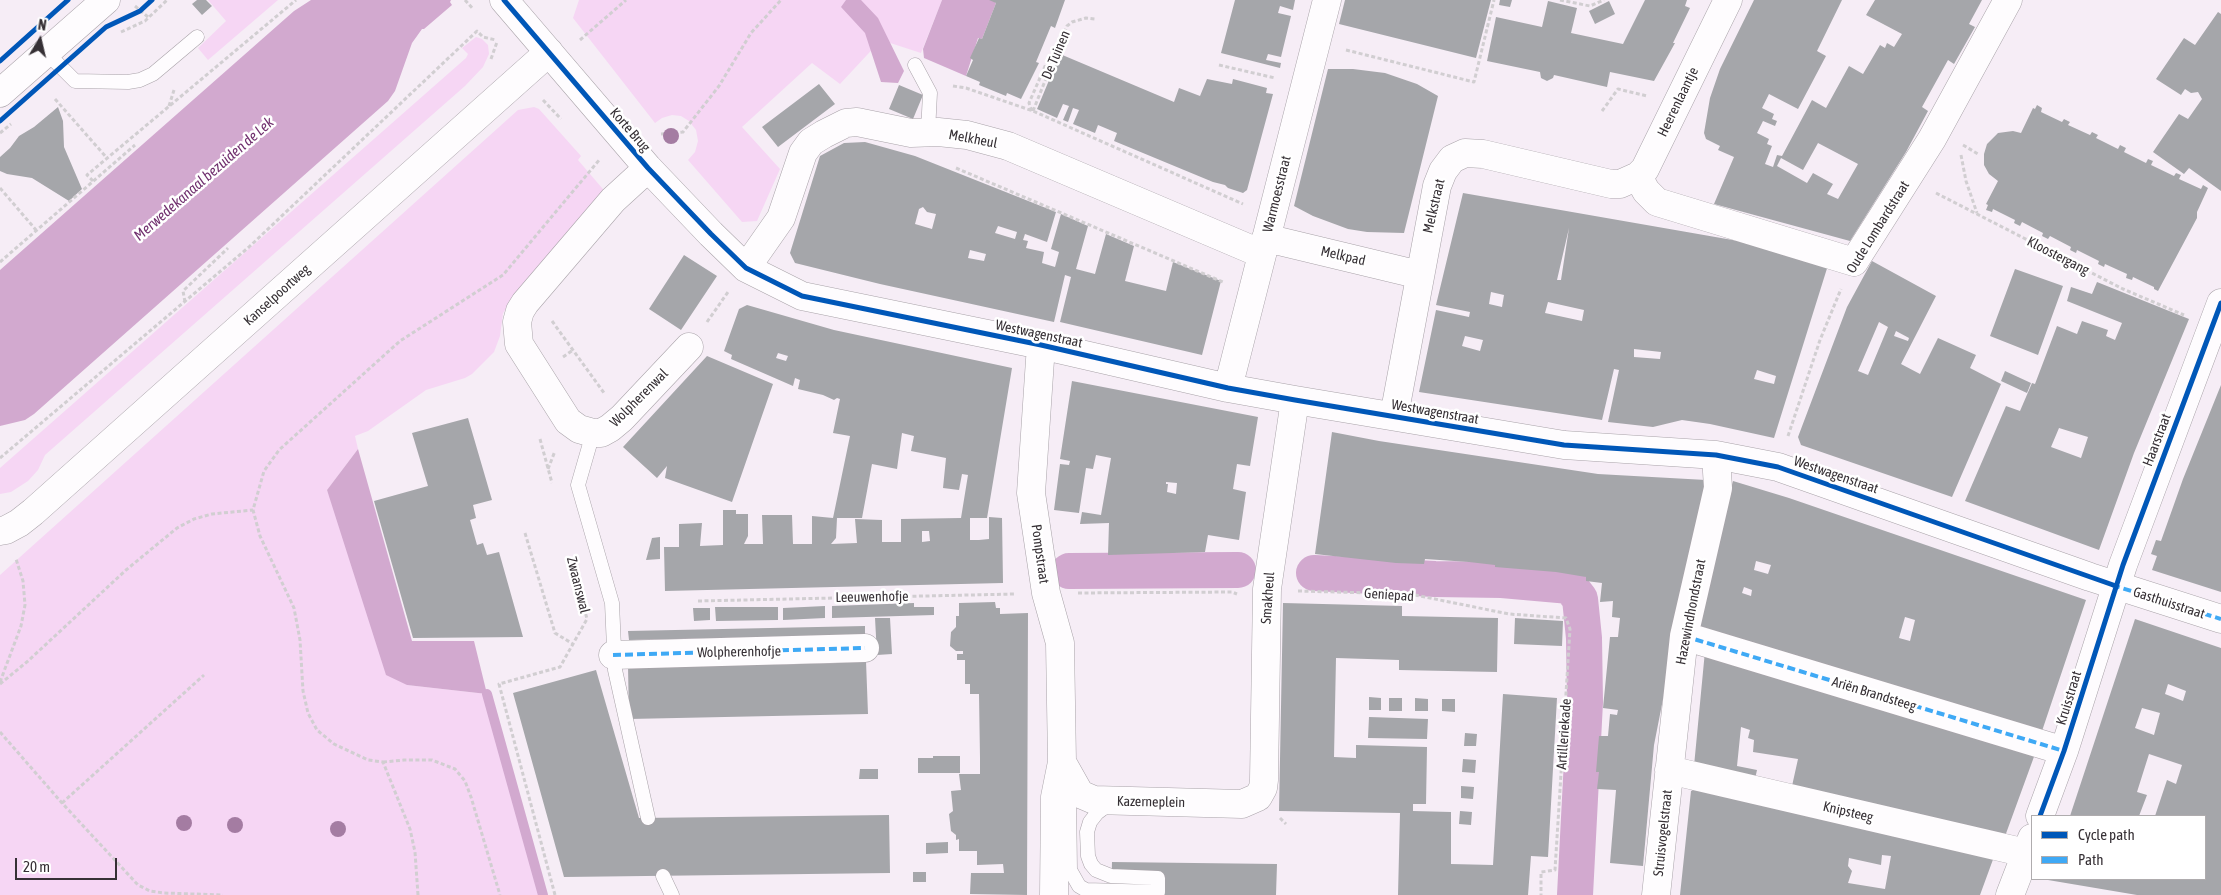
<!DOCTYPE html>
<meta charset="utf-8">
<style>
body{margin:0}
#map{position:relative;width:2221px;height:895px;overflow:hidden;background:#f6edf6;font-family:"Asap Condensed",sans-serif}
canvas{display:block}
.legend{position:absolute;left:2031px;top:815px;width:175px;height:65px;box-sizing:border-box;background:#fff;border:1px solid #afacae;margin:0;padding:6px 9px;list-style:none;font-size:15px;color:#363035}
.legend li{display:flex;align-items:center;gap:10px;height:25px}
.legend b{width:25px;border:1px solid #afacae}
.north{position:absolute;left:15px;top:15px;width:50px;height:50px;-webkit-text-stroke:4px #fff;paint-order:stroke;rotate:9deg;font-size:14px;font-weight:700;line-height:20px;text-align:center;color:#363035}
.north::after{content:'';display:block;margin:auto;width:18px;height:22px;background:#363035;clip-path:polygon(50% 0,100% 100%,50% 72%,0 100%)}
.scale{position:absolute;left:15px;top:858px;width:102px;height:22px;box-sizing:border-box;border:2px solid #363035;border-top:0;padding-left:6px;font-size:15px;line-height:18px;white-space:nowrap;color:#363035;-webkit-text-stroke:4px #fff;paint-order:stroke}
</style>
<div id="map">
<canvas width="2221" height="895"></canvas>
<ul class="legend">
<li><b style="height:6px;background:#0057b8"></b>Cycle path</li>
<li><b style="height:6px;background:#3fa9f5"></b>Path</li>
</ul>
<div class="north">N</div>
<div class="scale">20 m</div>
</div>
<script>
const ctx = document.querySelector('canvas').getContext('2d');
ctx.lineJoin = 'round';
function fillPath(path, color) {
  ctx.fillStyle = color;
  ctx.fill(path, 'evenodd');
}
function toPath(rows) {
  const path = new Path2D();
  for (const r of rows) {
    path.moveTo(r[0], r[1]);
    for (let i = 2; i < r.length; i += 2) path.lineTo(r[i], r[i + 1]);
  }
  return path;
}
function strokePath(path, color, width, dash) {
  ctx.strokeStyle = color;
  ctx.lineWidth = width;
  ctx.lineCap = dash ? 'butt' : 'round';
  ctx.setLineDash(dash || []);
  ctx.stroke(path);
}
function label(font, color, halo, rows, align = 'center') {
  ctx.font = font + ' "Asap Condensed",sans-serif';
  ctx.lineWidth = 5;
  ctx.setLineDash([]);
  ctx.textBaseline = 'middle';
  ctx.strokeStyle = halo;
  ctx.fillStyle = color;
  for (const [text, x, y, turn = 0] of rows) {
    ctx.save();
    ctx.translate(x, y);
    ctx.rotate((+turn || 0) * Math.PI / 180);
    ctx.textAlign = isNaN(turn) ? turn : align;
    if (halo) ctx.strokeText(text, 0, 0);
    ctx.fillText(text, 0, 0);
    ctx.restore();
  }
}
fillPath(toPath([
 [208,0,278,0,208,60,198,48,226,21],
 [579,0,942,0,921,53,881,40,840,84,812,63,742,127,780,169,757,221,742,222,688,160,695,152,698,141,696,130,689,121,681,116,672,115,662,118,655,123,573,18],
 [476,37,482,39,488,45,489,54,483,67,465,86,45,455,38,470,28,481,11,492,0,494,0,468,466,58,468,54,462,48],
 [534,107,539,109,581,156,578,160,608,195,509,304,503,313,500,336,494,352,472,374,465,378,426,390,368,431,355,436,358,449,327,490,407,685,487,694,495,736,539,895,0,895,0,575,518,110]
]), '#f6d6f4');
fillPath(toPath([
 [311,0,451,0,450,2,452,5,424,29,422,29,412,43,395,91,388,101,34,414,25,420,0,426,0,270,294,11],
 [846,0,861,0,878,18,904,71,898,83,881,82,865,33,841,7],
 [942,0,993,0,996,3,982,39,978,38,966,76,924,58,923,49],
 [358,449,412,641,474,641,487,694,407,685,386,675,327,490]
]), '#d2a9cf');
strokePath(toPath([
 [487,694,543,895]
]), '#d2a9cf', 10);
strokePath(toPath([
 [1069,571,1238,570],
 [1314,573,1435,579,1502,580,1570,586,1580,599,1584,638,1585,702,1575,895]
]), '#d2a9cf', 36);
fillPath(toPath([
 [197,0,206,0,212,6,202,15,192,4],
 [989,0,1065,0,1055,28,1051,26,1036,62,1039,63,1021,99,1007,93,1006,96,979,85,980,82,966,76,973,60,970,58,979,38,982,39,996,3],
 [1235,0,1295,0,1293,10,1280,6,1278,13,1291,16,1281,57,1268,54,1266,60,1281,63,1280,68,1221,53],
 [1345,0,1491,0,1476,58,1339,24],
 [1500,0,1512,0,1510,7,1499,5],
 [1645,0,1687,0,1685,6,1690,8,1673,43,1675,43,1654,81,1610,72,1607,87,1554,75,1553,78,1547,81,1541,78,1540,72,1487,61,1496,17,1542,27,1548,1,1577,8,1571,33,1623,44],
 [1754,0,1842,0,1817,51,1826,56,1798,109,1769,94,1762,108,1774,114,1772,119,1777,121,1775,126,1763,121,1757,133,1769,139,1767,144,1772,146,1765,164,1773,167,1777,155,1782,156,1812,100,1826,108,1849,66,1863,74,1880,45,1885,48,1887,43,1894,47,1902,34,1866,15,1875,0,1982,0,1969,24,1975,27,1954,64,1948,60,1922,107,1928,111,1906,152,1850,241,1714,204,1734,157,1718,150,1720,146,1706,139,1704,133,1710,98,1720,69],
 [1818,143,1858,164,1838,199,1827,194,1833,184,1813,173,1807,183,1777,166,1781,158,1803,170],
 [1609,1,1615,14,1595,24,1589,11],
 [2218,12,2221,14,2221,191,2189,168,2184,174,2153,152,2179,114,2188,119,2202,99,2198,92,2191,93,2185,89,2181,95,2156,79,2184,38,2195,45],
 [1060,54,1174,102,1179,88,1200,96,1207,79,1232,84,1233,79,1267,88,1266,93,1273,94,1247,190,1243,193,1228,188,1225,185,1213,182,1114,141,1117,133,1098,125,1095,133,1073,124,1079,110,1073,108,1068,122,1063,120,1069,106,1063,104,1057,118,1037,109],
 [1328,69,1353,69,1385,73,1417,84,1438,96,1404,233,1367,232,1348,229,1313,216,1294,206],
 [819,84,835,104,778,147,762,127],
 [899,85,923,95,913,119,889,109],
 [2037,105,2042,108,2041,112,2062,122,2064,119,2070,122,2068,125,2090,135,2092,132,2098,135,2096,138,2118,149,2120,145,2126,148,2124,152,2146,163,2148,159,2153,161,2151,165,2174,176,2176,173,2181,175,2179,179,2201,189,2203,185,2208,188,2197,212,2197,218,2158,291,2154,289,2154,287,2133,277,2132,280,2126,278,2127,274,2105,264,2104,267,2098,264,2099,261,2077,250,2076,253,2070,250,2071,247,2050,236,2048,239,2042,236,2043,233,2022,222,2020,226,2014,223,2015,220,1993,209,1992,212,1986,210,1988,205,1986,204,1998,181,1989,174,1984,165,1984,154,1987,144,1998,133,2013,131,2021,133,2033,108,2035,109],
 [58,107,63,121,64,147,82,189,69,201,32,178,7,174,0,171,0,157,10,148,19,136,34,127],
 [865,142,915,156,1056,212,1047,242,1025,234,1023,240,1028,241,1026,248,1044,252,1042,263,1055,267,1059,252,1051,249,1061,214,1088,226,1076,269,1095,274,1106,234,1134,246,1125,281,1166,291,1173,262,1221,281,1202,355,1060,322,1071,277,1065,275,1054,322,880,284,795,263,790,253,820,156,844,143],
 [923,207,927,212,936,214,932,229,915,224,919,209],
 [998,226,1017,232,1015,239,995,233],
 [970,250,986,254,984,261,968,258],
 [1463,193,1744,242,1829,262,1774,438,1710,424,1682,420,1653,427,1608,422,1619,370,1614,369,1602,420,1419,392,1436,310,1469,317,1470,312,1436,305],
 [1569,228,1561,280,1557,280],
 [1491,292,1504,295,1502,307,1489,304],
 [1548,302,1584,310,1582,321,1545,313],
 [1465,336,1483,340,1480,351,1462,346],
 [1634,349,1661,352,1660,359,1634,357],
 [1757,370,1776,376,1774,384,1754,379],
 [684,255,717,276,681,330,649,309],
 [1872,261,1936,296,1901,364,1920,374,1938,338,1976,355,1970,368,2001,384,1952,497,1801,445,1798,437,1847,307],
 [1879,322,1888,327,1868,375,1858,371],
 [1896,331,1909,338,1908,341,1894,336],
 [2015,269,2063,286,2038,355,1990,336],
 [2097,282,2189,319,2134,453,2099,550,1965,501,2006,406,2020,411,2032,383,2035,384,2057,326,2077,334,2082,321,2108,330,2106,336,2115,340,2122,323,2067,301,2071,287,2092,294],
 [2059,428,2088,437,2081,458,2051,447],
 [747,305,834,330,1012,368,987,518,970,518,970,540,979,540,989,539,989,517,1002,518,1003,583,665,591,664,547,679,547,679,524,702,523,700,546,723,545,723,510,736,510,736,514,748,514,748,536,744,544,763,544,762,515,792,515,793,544,812,544,812,516,833,518,850,436,833,433,840,399,837,398,834,400,823,395,798,389,800,380,795,378,793,386,731,359,732,355,724,351,739,309],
 [778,353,788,356,786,361,776,358],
 [902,433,914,436,911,451,946,458,943,488,959,490,962,474,968,475,961,518,901,519,901,542,882,542,882,520,855,519,857,543,831,544,836,538,837,518,862,518,872,464,897,469],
 [922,531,929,531,930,541,922,542],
 [707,356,773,384,732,502,665,478,667,466,657,478,623,447],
 [2005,371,2031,383,2027,393,2001,381],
 [1072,381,1258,417,1250,466,1237,464,1233,489,1246,492,1239,540,1208,535,1205,552,1108,555,1109,523,1080,524,1082,512,1101,515,1111,458,1096,455,1093,469,1086,468,1079,513,1054,510,1060,464,1069,465,1070,461,1060,459],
 [1166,482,1177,483,1176,494,1167,492,1168,484,1166,484],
 [2221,385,2221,592,2152,570,2157,556,2151,554,2156,540,2161,541,2183,479],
 [468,418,492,500,473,505,476,518,470,520,477,545,483,543,487,555,499,552,523,637,413,638,374,501,428,486,412,433],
 [1332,432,1379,441,1598,474,1706,480,1654,745,1643,866,1610,863,1616,790,1597,789,1599,772,1596,772,1599,736,1608,736,1610,714,1617,715,1618,710,1603,708,1610,637,1618,637,1620,618,1612,617,1613,601,1600,602,1602,583,1586,581,1586,577,1556,572,1495,567,1495,565,1469,562,1425,559,1424,564,1396,563,1315,554],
 [1733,481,1789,498,2086,600,2041,734,1696,625],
 [1756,561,1771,565,1768,574,1754,570],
 [1744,587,1752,590,1751,596,1742,593],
 [1905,617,1915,620,1910,641,1899,638],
 [660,537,660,559,646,560,652,538],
 [995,602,996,608,1000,608,1000,614,1028,613,1027,895,970,894,971,873,1004,873,1003,864,977,865,977,851,959,851,959,839,956,840,956,835,951,831,949,814,953,811,951,791,961,790,959,774,980,774,980,758,979,694,970,694,970,684,965,684,965,660,957,660,957,654,963,654,963,651,956,651,950,646,951,632,956,627,956,616,959,616,959,603],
 [914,603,914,607,934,607,934,615,832,618,832,606],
 [1283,603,1402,606,1402,616,1498,618,1497,672,1399,670,1399,660,1336,658,1334,757,1356,758,1356,745,1427,747,1426,804,1413,804,1413,811,1451,812,1451,864,1493,865,1503,694,1557,698,1548,857,1531,856,1528,895,1398,895,1400,813,1279,811],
 [825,606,825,618,783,620,783,608],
 [715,607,778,607,778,620,716,621],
 [693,608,710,608,710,620,694,621],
 [875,618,890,618,892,654,877,655],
 [1515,618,1563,621,1562,646,1514,644],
 [2135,619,2221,648,2221,895,2137,895,2048,880,2049,879,2205,879,2205,816,2155,816,2167,780,2176,784,2182,765,2149,754,2137,792,2147,795,2139,816,2070,816],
 [2168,684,2186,691,2183,701,2165,694],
 [2142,708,2160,713,2154,735,2135,728],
 [865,626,865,635,629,640,628,631],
 [1705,651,2035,754,2004,839,1792,786,1798,759,1753,752,1754,740,1748,738,1750,730,1741,727,1737,766,1757,770,1755,779,1694,766],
 [838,661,866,661,868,714,629,719,628,666,708,666,761,663,762,665,838,663],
 [596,670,639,818,889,815,890,873,564,877,513,693],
 [1369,697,1381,698,1381,710,1369,710],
 [1389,698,1402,698,1402,711,1389,711],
 [1415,698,1428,699,1428,711,1415,711],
 [1442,699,1455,699,1455,712,1442,711],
 [1369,717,1428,719,1427,739,1368,738],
 [1465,733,1477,734,1476,746,1464,746],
 [933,756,960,756,960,773,918,773,918,758,933,758],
 [1463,759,1476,760,1475,773,1462,772],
 [860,769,878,769,878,779,859,779],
 [1703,785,1995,854,1980,895,1680,895,1691,791],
 [1882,855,1891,856,1885,889,1848,883,1852,871,1848,866,1849,858,1881,865],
 [1461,786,1474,787,1473,799,1461,798],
 [1460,811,1472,812,1471,825,1459,824],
 [948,842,948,853,926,854,926,843],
 [1112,862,1277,864,1276,895,1111,895],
 [913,872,926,872,926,882,913,882]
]), '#a5a6aa');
const lane = toPath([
 [47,53,75,81,128,82,140,80,153,74,197,37],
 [915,65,930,93,928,132],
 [593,433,578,485,612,603,615,670,648,818],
 [1066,785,1069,799,1070,870,1079,886,1086,890,1158,892,1158,878,1111,876,1096,870,1091,864,1088,856,1087,832,1090,822,1097,813,1109,804],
 [663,876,672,895]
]);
const street = toPath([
 [504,0,648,168,711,234,746,268,802,296,1041,345,1228,388,1295,400,1564,445,1716,455,1778,467,2090,577,2221,619],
 [648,168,613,200,525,303,520,311,517,322,519,344,568,421,579,429,593,433,601,433,610,428,622,418,689,347],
 [1638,176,1646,191,1657,202,1854,262,1932,139,2008,0],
 [1266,238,1420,275],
 [746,268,781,218,803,153,811,142,824,134,846,123,857,122,911,133,938,132,967,135,1008,146,1262,254],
 [1041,345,1031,493,1046,593,1060,643,1062,762,1055,797,1054,895],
 [1228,388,1327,0],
 [1394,416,1437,186,1443,171,1452,159,1465,153,1483,154,1611,184,1620,184,1638,176,1645,169,1728,0],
 [0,531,6,530,19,523,33,512,549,52],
 [1684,636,2064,751],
 [613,655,865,648],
 [1062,762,1080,794,1094,800,1242,804,1258,797,1263,788,1264,780,1267,589,1295,400],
 [1669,770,2026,853],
 [2040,816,2064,751,2123,565,2221,303],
 [1656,895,1684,636,1718,488,1716,455],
 [2010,895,2032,838]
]);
const secondary = toPath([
 [0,93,106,0]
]);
strokePath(lane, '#a9a3a9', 15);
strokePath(street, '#a9a3a9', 29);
strokePath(secondary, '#a9a3a9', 29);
strokePath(toPath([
 [465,0,473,9],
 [1560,0,1590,6,1604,0],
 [135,6,148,17],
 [121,32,145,21,167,0],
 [580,40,626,0],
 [1346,50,1474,82,1494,0],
 [491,59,497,42],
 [1219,65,1275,78],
 [953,86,966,88,1033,111,1243,204],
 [55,99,107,158],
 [543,100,561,119],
 [169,106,174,90],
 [1032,111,1029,103,1046,64,1053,62],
 [1033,111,1067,26,1072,22,1086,18,1095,19],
 [1602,111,1618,89,1647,96],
 [0,133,11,124],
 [661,134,683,132,719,86,751,33,781,0],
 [1963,145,1978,154],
 [1961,155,1966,181,1977,213],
 [956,168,1223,282],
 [93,181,87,175,296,0],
 [0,188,36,230],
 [1936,193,2123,289,2184,315],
 [0,262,135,145],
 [185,302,183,291,228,248],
 [552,321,604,393],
 [707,322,728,292],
 [563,357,573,350],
 [1788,436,1820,340,1841,289],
 [540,439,552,483],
 [0,458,249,247,477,31,483,37,496,40],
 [548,469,555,451],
 [525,533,555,633,573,644],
 [1298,591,1410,594,1509,614,1566,618,1570,629,1555,870,1541,872,1541,895],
 [1078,593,1232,592,1237,594],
 [698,601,1015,594],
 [0,682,21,626,25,605,23,581,16,559],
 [0,684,28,661,126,570,177,528,194,519,212,514,253,510],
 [0,732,62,803,138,885,150,891,164,893,223,895],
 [383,762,404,760,432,760,455,769,465,781,471,797,500,895],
 [62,803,204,675],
 [1280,818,1286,824],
 [418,895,415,852,410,829,383,762,368,760,334,744,317,730,308,713,303,691,300,640,294,608,260,536,253,510,264,471,279,450,400,341,503,275,600,159],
 [555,895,499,684,560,667,587,619,576,577]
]), '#d1ced1', 3, [4, 2.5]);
strokePath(lane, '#fefcfe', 14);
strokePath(street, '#fefcfe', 28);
strokePath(secondary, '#fefcfe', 28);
strokePath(toPath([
 [2112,585,2221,619],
 [1684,636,2064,751],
 [613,655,865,648]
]), '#3fa9f5', 4, [8, 4]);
strokePath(toPath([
 [504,0,648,168,711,234,746,268,802,296,1041,345,1228,388,1295,400,1564,445,1716,455,1778,467,2116,586],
 [0,61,68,0],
 [0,121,106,27,140,11,152,0],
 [2040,816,2064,751,2123,565,2221,303]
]), '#0057b8', 5);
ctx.fillStyle = '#a47ca2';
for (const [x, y] of [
 [671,136],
 [184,823],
 [235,825],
 [338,829]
]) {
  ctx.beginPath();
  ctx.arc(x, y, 8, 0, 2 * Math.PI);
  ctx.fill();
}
label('14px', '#363035', '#fff', [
 ["De Tuinen",1056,55,-67],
 ["Heerenlaantje",1678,102,-64],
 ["Korte Brug",630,130,49],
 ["Melkheul",973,139,11],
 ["Warmoesstraat",1277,194,-76],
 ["Melkstraat",1434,206,-77],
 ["Oude Lombardstraat",1878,227,-58],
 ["Melkpad",1343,256,13],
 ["Kloostergang",2058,256,27],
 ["Kanselpoortweg",277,295,-42],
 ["Westwagenstraat",1039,334,12],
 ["Wolpherenwal",639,398,-45],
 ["Westwagenstraat",1435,412,10],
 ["Haarstraat",2157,440,-69],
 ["Westwagenstraat",1836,475,19],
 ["Pompstraat",1040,554,82],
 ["Zwaanswal",578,585,76],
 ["Geniepad",1389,595,4],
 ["Leeuwenhofje",872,597,-1],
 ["Smakheul",1268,598,-86],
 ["Gasthuisstraat",2169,603,18],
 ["Hazewindhondstraat",1691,612,-79],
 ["Wolpherenhofje",739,652,-1],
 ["Ariën Brandsteeg",1874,694,17],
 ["Kruisstraat",2069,698,-73],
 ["Artilleriekade",1564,734,-86],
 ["Kazerneplein",1151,802,1],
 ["Knipsteeg",1848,812,13],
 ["Struisvogelstraat",1663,833,-84]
]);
label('italic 15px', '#702f6e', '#fff', [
 ["Merwedekanaal bezuiden de Lek",204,179,-41]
]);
</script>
